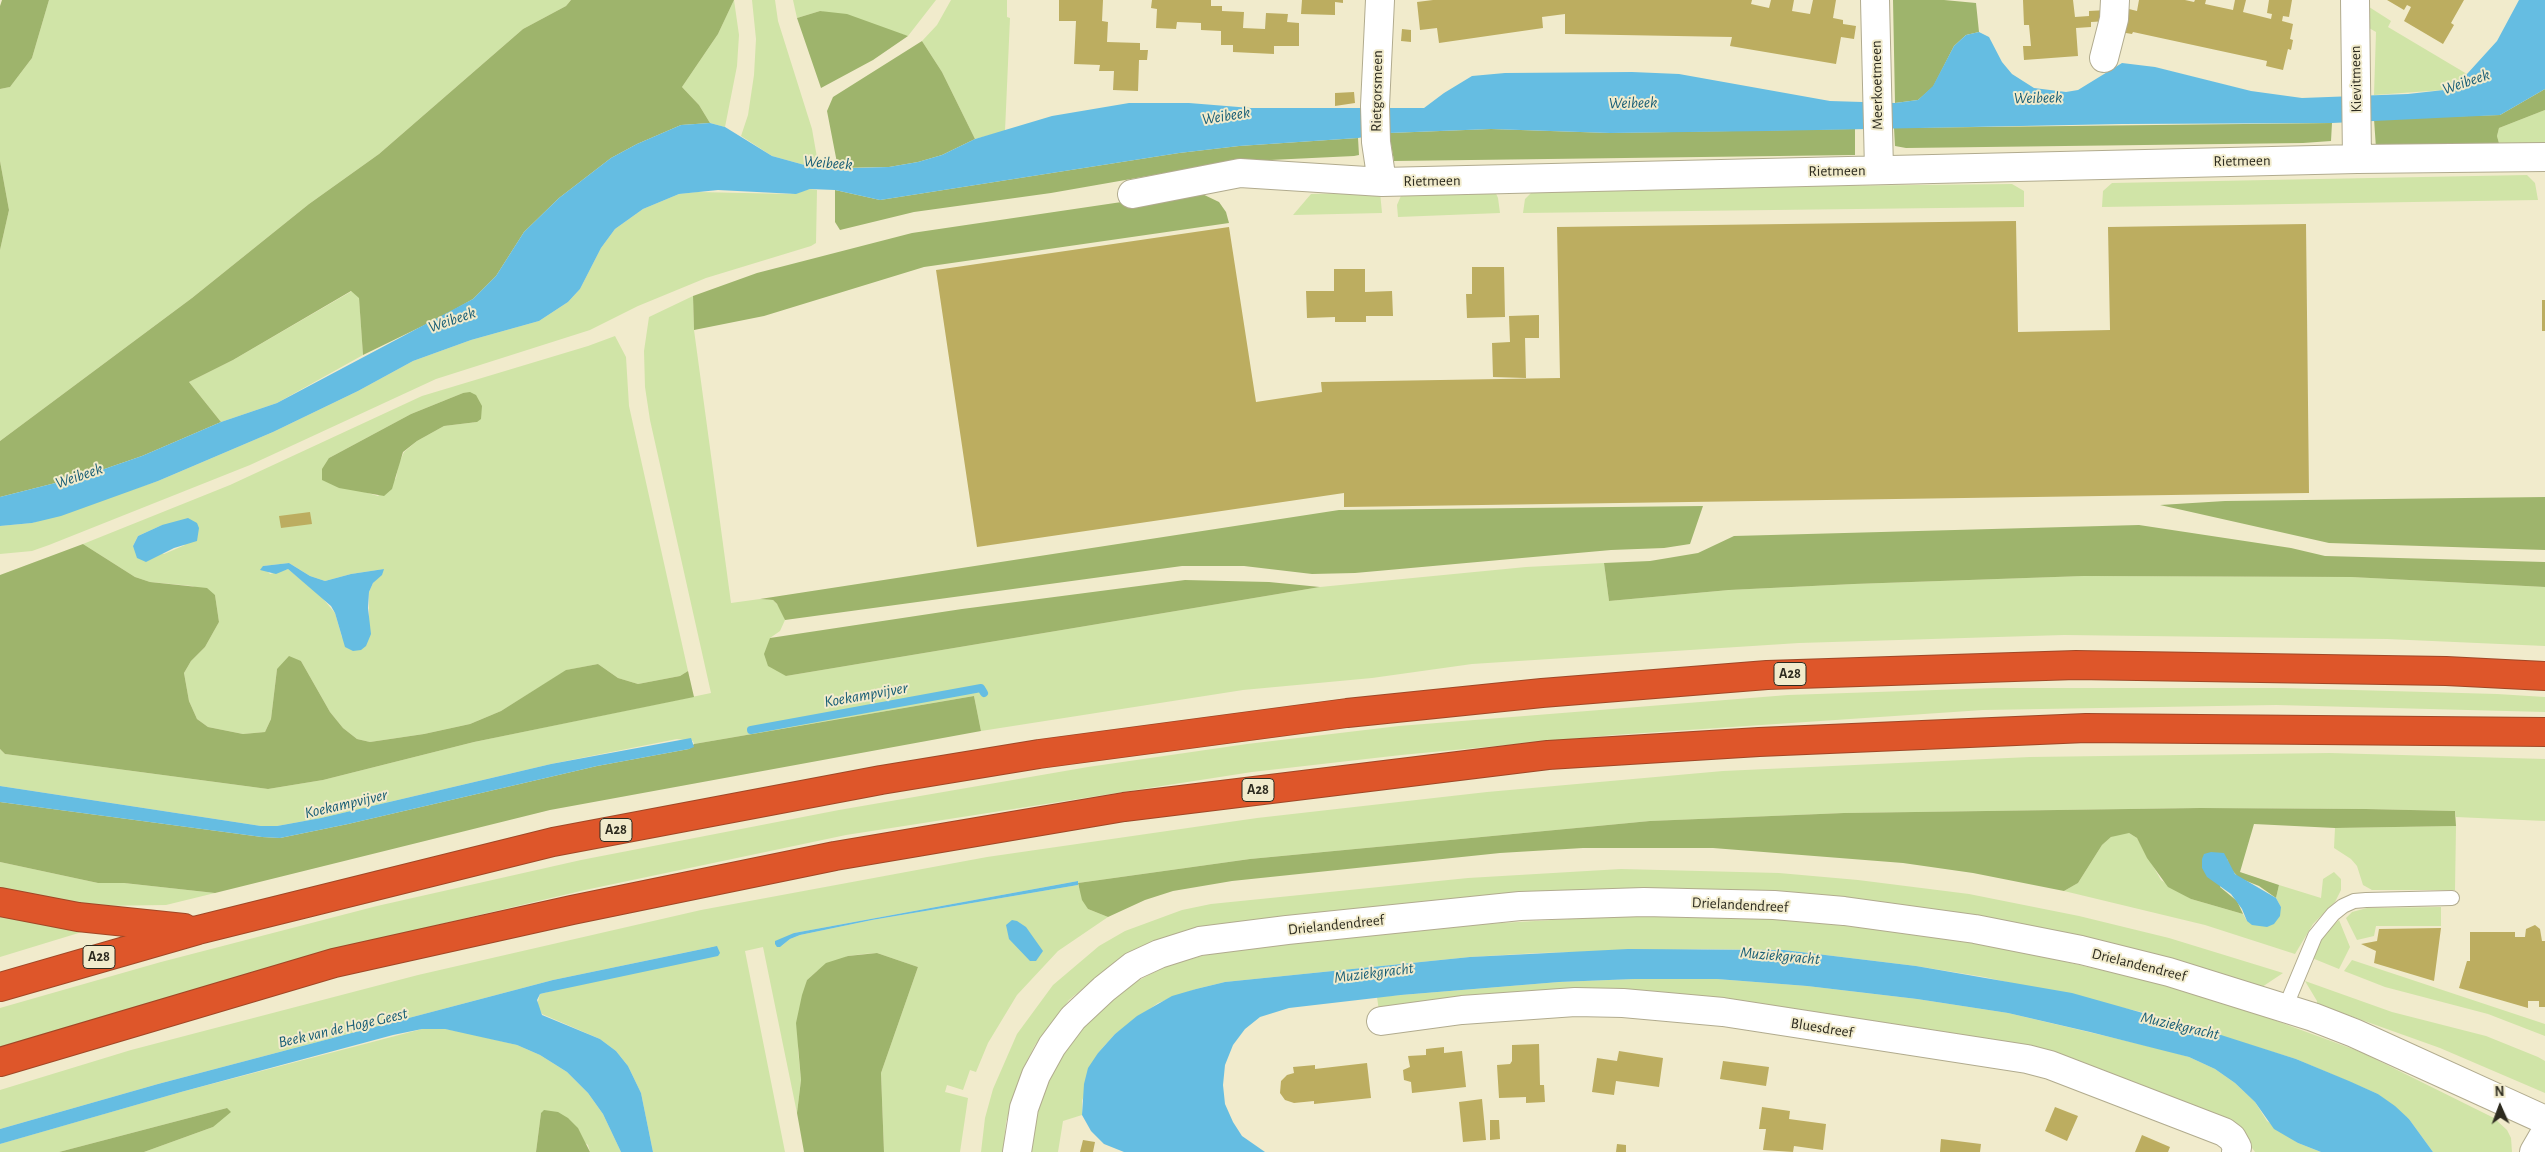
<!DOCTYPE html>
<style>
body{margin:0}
#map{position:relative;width:2545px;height:1152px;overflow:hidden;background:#f1ebcc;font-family:"Alegreya Sans",sans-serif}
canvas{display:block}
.north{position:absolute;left:2475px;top:1082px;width:50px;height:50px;-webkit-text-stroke:4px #f1ebcc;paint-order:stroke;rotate:358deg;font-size:14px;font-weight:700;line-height:20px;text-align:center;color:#2d2b1f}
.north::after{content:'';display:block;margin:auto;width:18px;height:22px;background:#2d2b1f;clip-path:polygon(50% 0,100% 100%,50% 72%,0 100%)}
</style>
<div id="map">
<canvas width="2545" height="1152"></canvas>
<div class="north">N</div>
</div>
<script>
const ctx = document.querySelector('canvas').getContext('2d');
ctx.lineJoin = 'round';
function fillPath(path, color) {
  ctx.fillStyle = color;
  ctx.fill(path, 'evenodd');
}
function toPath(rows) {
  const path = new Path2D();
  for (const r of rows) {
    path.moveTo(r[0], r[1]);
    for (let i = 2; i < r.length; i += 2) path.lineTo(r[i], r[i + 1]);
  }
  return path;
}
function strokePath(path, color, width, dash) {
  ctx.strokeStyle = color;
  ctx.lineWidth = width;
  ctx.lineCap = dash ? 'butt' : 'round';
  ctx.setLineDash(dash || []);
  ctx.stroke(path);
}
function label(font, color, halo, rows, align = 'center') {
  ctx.font = font + ' "Alegreya Sans",sans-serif';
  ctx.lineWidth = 4;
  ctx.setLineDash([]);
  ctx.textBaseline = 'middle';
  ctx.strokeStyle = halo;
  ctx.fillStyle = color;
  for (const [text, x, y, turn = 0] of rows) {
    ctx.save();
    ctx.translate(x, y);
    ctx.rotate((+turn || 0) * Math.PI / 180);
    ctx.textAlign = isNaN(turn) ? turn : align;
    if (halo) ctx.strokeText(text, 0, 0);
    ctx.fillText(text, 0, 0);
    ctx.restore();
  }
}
fillPath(toPath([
 [49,0,571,0,566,6,523,29,379,154,309,204,192,298,0,441,0,250,9,210,0,161,0,89,10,87,32,58],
 [734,0,739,35,737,66,725,127,710,123,699,105,682,87,718,34],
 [752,0,775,0,778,21,812,129,819,169,772,156,741,136,748,115,754,75,756,39],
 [793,0,936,0,908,36,820,11,797,18],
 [951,0,1007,0,1007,17,1010,18,1005,131,975,139,942,72,922,41,937,25],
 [2366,5,2391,21,2388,27,2467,74,2444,90,2374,95,2376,32,2357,21],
 [2545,110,2545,146,2500,147,2497,136,2499,128],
 [2527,175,2535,183,2538,200,2102,207,2103,191,2112,183],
 [2012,184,2024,191,2024,207,1523,213,1525,199,1535,189],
 [810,189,817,190,816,243,811,246,706,278,638,306,590,330,436,379,250,465,49,545,32,551,0,554,0,526,32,523,158,481,273,432,358,391,413,361,471,340,539,321,568,302,580,289,601,248,615,229,643,209,679,194,697,192,791,194],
 [1494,189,1498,198,1500,213,1398,217,1397,205,1403,191],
 [1380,192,1382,213,1293,215,1311,194],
 [352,291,359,297,363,355,277,403,221,422,189,382,233,360],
 [693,296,694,330,731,603,760,599,773,600,782,610,785,620,780,631,770,638,786,676,1320,587,1526,567,1604,563,1609,601,1729,590,1854,584,2084,576,2351,577,2545,587,2545,646,2387,639,2064,635,1799,643,1472,664,1372,678,1243,690,981,731,974,696,694,744,693,741,677,739,551,764,321,818,277,826,261,826,0,786,0,749,5,754,268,789,323,780,474,742,711,693,650,420,645,387,644,351,649,317],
 [615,336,626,357,629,406,688,671,680,676,638,684,618,678,598,664,567,670,501,711,470,724,424,734,370,742,357,739,343,728,330,712,301,661,277,669,271,719,265,732,243,734,208,727,197,719,189,701,184,673,191,661,205,647,219,622,215,595,192,586,150,582,135,577,83,544,230,485,422,396,588,346],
 [463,393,477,422,444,426,417,441,404,452,399,463,396,478,378,496,351,488,339,488,329,458,411,414],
 [162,525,185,545,164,554,133,546,138,536],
 [289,563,310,576,325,581,351,574,384,569,373,583,369,592,369,620,342,637,335,613,320,595,288,569,270,574,263,566],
 [1995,688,2283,688,2497,694,2545,697,2545,712,2276,705,1983,710,1614,735,1401,755,1252,772,846,835,585,890,382,938,165,998,0,1047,0,1008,161,962,377,906,581,860,839,810,1088,767,1247,744,1399,726,1788,695],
 [2330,753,2545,759,2545,821,2456,817,2455,811,2366,809,2200,808,1844,813,1650,821,1250,859,1078,883,1078,881,794,933,780,947,790,939,800,935,872,920,1078,885,1088,909,1108,917,1058,951,1017,995,988,1043,976,1072,970,1070,963,1090,947,1085,945,1092,968,1098,960,1152,884,1152,881,1073,918,967,877,953,864,954,848,956,817,971,807,980,798,1049,801,1080,797,1113,763,947,745,951,785,1152,653,1152,641,1093,628,1066,616,1051,600,1039,542,1014,537,1005,540,994,544,993,717,946,553,980,158,1084,0,1129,0,1090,131,1050,418,975,701,910,987,857,1257,818,1487,792,1723,771,2030,757],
 [2456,826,2455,890,2372,890,2363,885,2357,866,2351,859,2334,848,2335,828],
 [2119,833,2129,833,2137,838,2161,880,2191,899,2243,914,2247,921,2281,907,2276,898,2279,885,2321,898,2323,879,2334,872,2341,879,2341,890,2335,902,2313,924,2295,954,2205,925,2064,891,2078,883,2102,845,2111,837],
 [0,862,98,883,124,883,215,893,166,905,95,906,58,902,0,890],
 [1621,869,1779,873,1858,880,1969,894,2079,916,2169,938,2283,973,2262,987,2164,957,2020,924,1911,906,1778,893,1621,889,1464,898,1214,925,1187,931,1135,950,1111,965,1069,1000,1035,1045,1023,1069,1006,1122,1003,1152,981,1152,985,1118,993,1089,1017,1034,1053,985,1099,946,1125,931,1182,910,1211,904,1468,878],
 [2441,907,2441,926,2376,926,2374,936,2357,940,2346,918,2352,912,2367,908],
 [0,909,95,928,0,957],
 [1621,916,1776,919,1907,932,2015,950,2157,983,2244,1009,2361,1052,2494,1118,2507,1130,2511,1138,2512,1152,2433,1152,2409,1119,2378,1094,2296,1059,2146,1013,1984,977,1916,966,1784,950,1702,949,1538,953,1470,957,1225,982,1196,989,1158,1003,1115,1034,1098,1053,1082,1101,1082,1115,1063,1121,1058,1152,1030,1152,1039,1103,1059,1058,1088,1019,1126,987,1170,964,1218,952,1467,925],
 [2339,920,2350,947,2339,969,2312,958,2320,938],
 [2352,960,2545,1024,2545,1036,2488,1014,2385,987,2344,971],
 [1634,979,1717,979,1807,986,1917,999,2008,1013,2169,1051,2189,1057,2215,1069,2235,1083,2255,1102,2267,1121,2298,1143,2321,1152,2255,1152,2249,1144,2127,1086,1720,1006,1379,1011,1377,997,1559,982],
 [2305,981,2392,1012,2486,1036,2538,1057,2545,1061,2545,1093,2440,1048,2317,1004,2317,1001],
 [422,1029,445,1029,467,1033,517,1045,540,1055,567,1072,588,1093,603,1114,621,1152,590,1152,588,1145,541,1113,536,1152,144,1152,213,1127,227,1108,59,1152,0,1152,0,1144,10,1141,181,1092]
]), '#d0e4a7');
fillPath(toPath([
 [2,0,49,0,32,58,10,87,0,89,0,6],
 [571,0,734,0,718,34,682,87,699,105,710,123,681,125,637,144,611,158,559,198,524,232,496,276,473,299,441,317,363,355,359,298,351,291,233,360,189,382,221,422,142,456,87,475,0,497,0,441,192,298,309,204,379,154,523,29,566,6],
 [1893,0,1944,0,1976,3,1979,32,1966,35,1954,46,1933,87,1918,100,1895,103],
 [820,11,847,14,908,36,873,60,821,88,797,18],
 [922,41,942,72,975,139,942,155,918,162,889,167,838,168,827,111,833,97],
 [2545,89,2545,110,2499,128,2497,136,2500,147,2376,148,2374,119,2500,115],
 [2332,123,2331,141,2303,143,1906,148,1895,146,1894,128],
 [1491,129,1610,133,1855,129,1855,155,1394,161,1389,133],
 [1358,138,1359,155,1354,156,1228,162,1051,193,914,212,840,230,835,222,835,190,880,200,1179,153,1239,146],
 [0,161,9,210,0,250],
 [1196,191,1219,202,1226,212,1229,223,924,267,764,316,694,330,693,296,757,273,912,233],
 [470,392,476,395,482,406,481,419,477,422,444,426,417,441,403,452,392,489,384,496,339,488,322,480,322,469,329,458,411,414,463,393],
 [2545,497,2545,550,2329,543,2160,505,2225,501],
 [1703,506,1690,544,1664,548,1611,550,1355,573,1312,574,1244,566,1182,566,785,620,777,604,773,600,760,599,1339,510],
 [2139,525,2291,548,2325,556,2545,562,2545,587,2351,577,2084,576,1854,584,1729,590,1609,601,1604,563,1650,561,1698,553,1734,536],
 [83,544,135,577,150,582,207,588,215,595,219,622,205,647,191,661,184,673,189,701,197,719,208,727,243,734,265,732,271,719,277,669,289,656,301,661,330,712,343,728,357,739,370,742,424,734,470,724,501,711,566,670,598,664,618,678,638,684,680,676,688,671,694,697,474,742,323,780,268,789,5,754,0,749,0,575],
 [1185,580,1269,582,1320,587,786,676,768,666,764,654,770,638,962,609],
 [974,696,981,731,550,810,215,893,124,883,98,883,0,862,0,802,262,837,280,838,348,824,597,766,689,749,694,744],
 [2200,808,2366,809,2455,811,2456,826,2335,828,2254,824,2240,872,2279,885,2276,898,2259,886,2239,878,2231,869,2227,859,2220,887,2237,901,2243,914,2191,899,2168,887,2147,858,2137,838,2129,833,2111,837,2102,845,2078,883,2064,891,1973,873,1903,863,1713,848,1583,848,1500,853,1232,881,1173,891,1145,900,1108,917,1088,909,1082,900,1078,883,1250,859,1650,821,1844,813],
 [877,953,918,967,881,1073,884,1152,804,1152,797,1113,801,1080,796,1023,802,995,807,980,826,963,848,956],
 [227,1108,231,1112,213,1127,144,1152,59,1152],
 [544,1110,558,1112,568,1118,578,1128,590,1152,536,1152,541,1113]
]), '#9eb46c');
fillPath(toPath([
 [2519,0,2545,0,2545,89,2500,115,2332,123,2122,124,1767,131,1610,133,1491,129,1389,133,1358,138,1239,146,1179,153,880,200,835,190,810,189,796,194,718,190,679,194,643,209,615,229,601,248,580,289,568,302,539,321,471,340,413,361,358,391,273,432,158,481,61,516,32,523,0,526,0,497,87,475,142,456,221,422,277,403,473,299,496,276,524,232,559,198,611,158,637,144,681,125,710,123,725,127,772,156,819,169,889,167,918,162,942,155,975,139,1052,116,1129,103,1189,103,1251,108,1424,108,1444,93,1472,76,1505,73,1632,72,1679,74,1830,101,1895,103,1918,100,1933,86,1954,46,1966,35,1979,32,1989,37,2002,62,2012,74,2034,88,2066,92,2078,90,2122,63,2155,67,2251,91,2302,98,2408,94,2444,90,2467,74,2497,41],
 [188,518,197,523,199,528,197,541,174,548,146,562,137,558,133,546,138,536,162,525],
 [289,563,310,576,325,581,351,574,384,569,382,575,373,583,369,592,368,608,371,634,366,646,361,650,353,651,345,647,335,613,331,606,288,569,276,574,260,570,263,566],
 [691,738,694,747,689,749,597,766,348,824,280,838,262,837,0,802,0,786,261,826,277,826,321,818,551,764],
 [2211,852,2224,853,2235,874,2276,898,2281,907,2280,916,2274,924,2267,927,2252,925,2247,921,2242,909,2231,894,2207,877,2202,868,2202,859,2204,854],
 [1078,881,1078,885,872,920,800,935,790,939,780,947,777,947,775,944,775,941,794,933],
 [1012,920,1017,921,1026,927,1043,951,1036,961,1030,961,1009,939,1006,925],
 [717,946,720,953,718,956,544,993,540,994,537,1000,542,1015,600,1039,616,1051,628,1066,641,1093,653,1152,621,1152,603,1114,588,1093,567,1072,540,1055,517,1045,445,1029,422,1029,393,1035,181,1092,0,1144,0,1129,158,1084,553,980],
 [1628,949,1784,950,1916,966,2072,993,2221,1035,2296,1059,2349,1081,2378,1094,2395,1106,2409,1119,2433,1152,2321,1152,2298,1143,2274,1129,2255,1102,2235,1083,2215,1069,2189,1057,2090,1032,2008,1013,1917,999,1807,986,1717,979,1634,979,1559,982,1401,995,1289,1008,1260,1017,1245,1029,1233,1045,1225,1065,1223,1085,1225,1104,1233,1122,1242,1136,1265,1152,1124,1152,1104,1144,1091,1131,1082,1115,1084,1084,1088,1068,1098,1053,1115,1034,1137,1016,1172,996,1196,989,1225,982,1470,957]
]), '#65bde2');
strokePath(toPath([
 [751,730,981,688,984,693]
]), '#65bde2', 8);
fillPath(toPath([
 [1059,0,1103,0,1102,21,1108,22,1107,42,1140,43,1140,50,1148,50,1147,60,1139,60,1138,91,1113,90,1114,71,1099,71,1100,65,1074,64,1076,21,1059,21],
 [1152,0,1211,0,1211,6,1222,6,1222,11,1244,12,1243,28,1265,29,1266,13,1288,14,1287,22,1299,23,1299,46,1274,46,1274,54,1233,52,1233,45,1221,45,1221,31,1201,30,1201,23,1177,22,1176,29,1156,28,1157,9,1151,8],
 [1302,0,1343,0,1343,3,1335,2,1335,15,1301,14],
 [1433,0,1752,0,1751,4,1769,8,1771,0,1794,0,1792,11,1810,14,1813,0,1836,0,1833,18,1843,20,1843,24,1856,26,1854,39,1841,37,1836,64,1730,46,1732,37,1565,34,1565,14,1542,17,1543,28,1439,43,1437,28,1420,30,1417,2],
 [2023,0,2073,0,2075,17,2089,16,2089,11,2107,10,2108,21,2091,22,2091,27,2076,28,2078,56,2024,60,2023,46,2031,46,2029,25,2024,25],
 [2139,0,2185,0,2194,2,2195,0,2206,0,2205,4,2233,10,2235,0,2246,0,2243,12,2271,19,2272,14,2267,13,2269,0,2292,0,2289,17,2283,16,2282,21,2293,24,2290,39,2293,40,2291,50,2288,49,2283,70,2266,66,2267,61,2133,32,2132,34,2120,32,2125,8,2137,11],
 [2387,0,2464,0,2451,23,2454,25,2443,44,2404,21,2411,7,2407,5,2404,10],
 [1402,29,1411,30,1411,42,1401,41],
 [1354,92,1355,103,1335,106,1335,93],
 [2016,221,2018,332,2110,330,2108,227,2306,224,2309,493,1344,507,1344,493,977,547,936,270,1229,227,1256,402,1322,392,1321,382,1560,378,1557,227],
 [1472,267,1504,267,1505,317,1467,318,1466,294,1472,294],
 [1334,269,1365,269,1365,292,1392,291,1393,316,1366,316,1366,322,1335,322,1335,317,1307,318,1306,291,1334,291],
 [2542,300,2545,300,2545,331,2542,331],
 [1539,315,1539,338,1525,338,1526,378,1493,377,1492,343,1510,342,1509,316],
 [310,512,312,524,281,528,279,516],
 [2535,925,2540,929,2542,941,2545,941,2545,1007,2539,1007,2539,1001,2528,1001,2528,1008,2459,988,2467,961,2470,961,2470,932,2515,932,2515,937,2525,937,2526,929],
 [2441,928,2434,981,2374,963,2376,951,2361,944,2377,941,2379,929],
 [1539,1044,1540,1085,1544,1085,1545,1102,1526,1103,1526,1097,1499,1098,1497,1065,1510,1064,1512,1061,1512,1045],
 [1444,1047,1444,1053,1462,1051,1466,1087,1412,1093,1411,1082,1404,1080,1403,1070,1410,1067,1408,1056,1426,1055,1426,1049],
 [1619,1051,1663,1058,1659,1087,1616,1081,1614,1095,1592,1092,1597,1058,1617,1061],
 [1723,1061,1769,1067,1766,1086,1720,1079],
 [1367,1063,1371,1098,1314,1104,1314,1101,1294,1103,1285,1100,1280,1093,1281,1081,1287,1075,1294,1073,1293,1067,1315,1065,1315,1069],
 [1482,1099,1486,1140,1463,1142,1459,1102],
 [1762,1107,1790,1111,1789,1119,1826,1124,1823,1150,1794,1146,1793,1152,1763,1150,1766,1129,1759,1129],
 [2055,1107,2078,1116,2067,1141,2045,1131],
 [1490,1120,1499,1120,1500,1139,1490,1140],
 [2142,1135,2170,1147,2168,1152,2135,1152],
 [1941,1139,1981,1144,1980,1152,1940,1152],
 [1083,1140,1095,1142,1093,1152,1080,1152],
 [1617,1144,1626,1145,1626,1152,1616,1152]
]), '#bcad60');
const lane = toPath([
 [2285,1008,2315,936,2333,914,2343,906,2354,901,2366,900,2452,898]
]);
const street = toPath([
 [1380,0,1375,106,1376,142,1382,182],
 [1875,0,1879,170],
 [2355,0,2357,159],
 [2104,58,2114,19,2115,0],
 [1132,194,1240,173,1382,182,2357,159,2545,157],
 [1381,1021,1462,1010,1575,1002,1623,1003,1723,1012,2027,1059,2050,1065,2224,1132,2232,1138,2237,1147,2236,1152],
 [1017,1152,1024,1108,1036,1075,1052,1046,1073,1018,1104,989,1133,966,1159,954,1200,941,1287,930,1520,906,1644,902,1774,905,1844,911,1975,929,2081,950,2169,972,2313,1017,2354,1033,2545,1120],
 [2534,1152,2545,1133]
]);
const highway = toPath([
 [0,902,78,917,184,928],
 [0,987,198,930,553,842,881,780,1039,754,1347,713,1542,693,1767,675,2076,665,2446,671,2545,676],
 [0,1062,334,963,572,910,835,856,1124,807,1548,755,1759,742,2086,728,2545,732]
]);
strokePath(lane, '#b1ab8e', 16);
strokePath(street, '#b1ab8e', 30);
strokePath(highway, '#a04726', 30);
strokePath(lane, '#fff', 14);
strokePath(street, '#fff', 28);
strokePath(highway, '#de562a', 28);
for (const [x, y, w] of [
 [1790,674,32],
 [1258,790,32],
 [616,830,32],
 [99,957,32]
]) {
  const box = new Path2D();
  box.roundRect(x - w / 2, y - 11.5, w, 23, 4);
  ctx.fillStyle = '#f1ebcc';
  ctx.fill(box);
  strokePath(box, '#2d2b1f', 1);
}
label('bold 14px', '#2d2b1f', null, [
 ["A28",1790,674],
 ["A28",1258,790],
 ["A28",616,830],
 ["A28",99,957]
]);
label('15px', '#2d2b1f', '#f1ebcc', [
 ["Kievitmeen",2356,79,-91],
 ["Meerkoetmeen",1877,85,-91],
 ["Rietgorsmeen",1377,91,-89],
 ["Rietmeen",2242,161,-1],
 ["Rietmeen",1837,171,-1],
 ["Rietmeen",1432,181,-1],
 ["Drielandendreef",1740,905,3],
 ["Drielandendreef",1336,925,-6],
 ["Drielandendreef",2139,965,14],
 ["Bluesdreef",1822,1028,9]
]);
label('italic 16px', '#165c75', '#f1ebcc', [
 ["Weibeek",2466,82,-19],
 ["Weibeek",2038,98,-1],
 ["Weibeek",1633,103,-1],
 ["Weibeek",1226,116,-9],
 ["Weibeek",828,163,4],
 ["Weibeek",452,320,-19],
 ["Weibeek",79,476,-19],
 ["Koekampvijver",866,695,-10],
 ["Koekampvijver",346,804,-13],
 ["Muziekgracht",1780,956,5],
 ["Muziekgracht",1374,973,-7],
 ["Muziekgracht",2180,1026,13],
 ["Beek van de Hoge Geest",343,1028,-13]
]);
</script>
